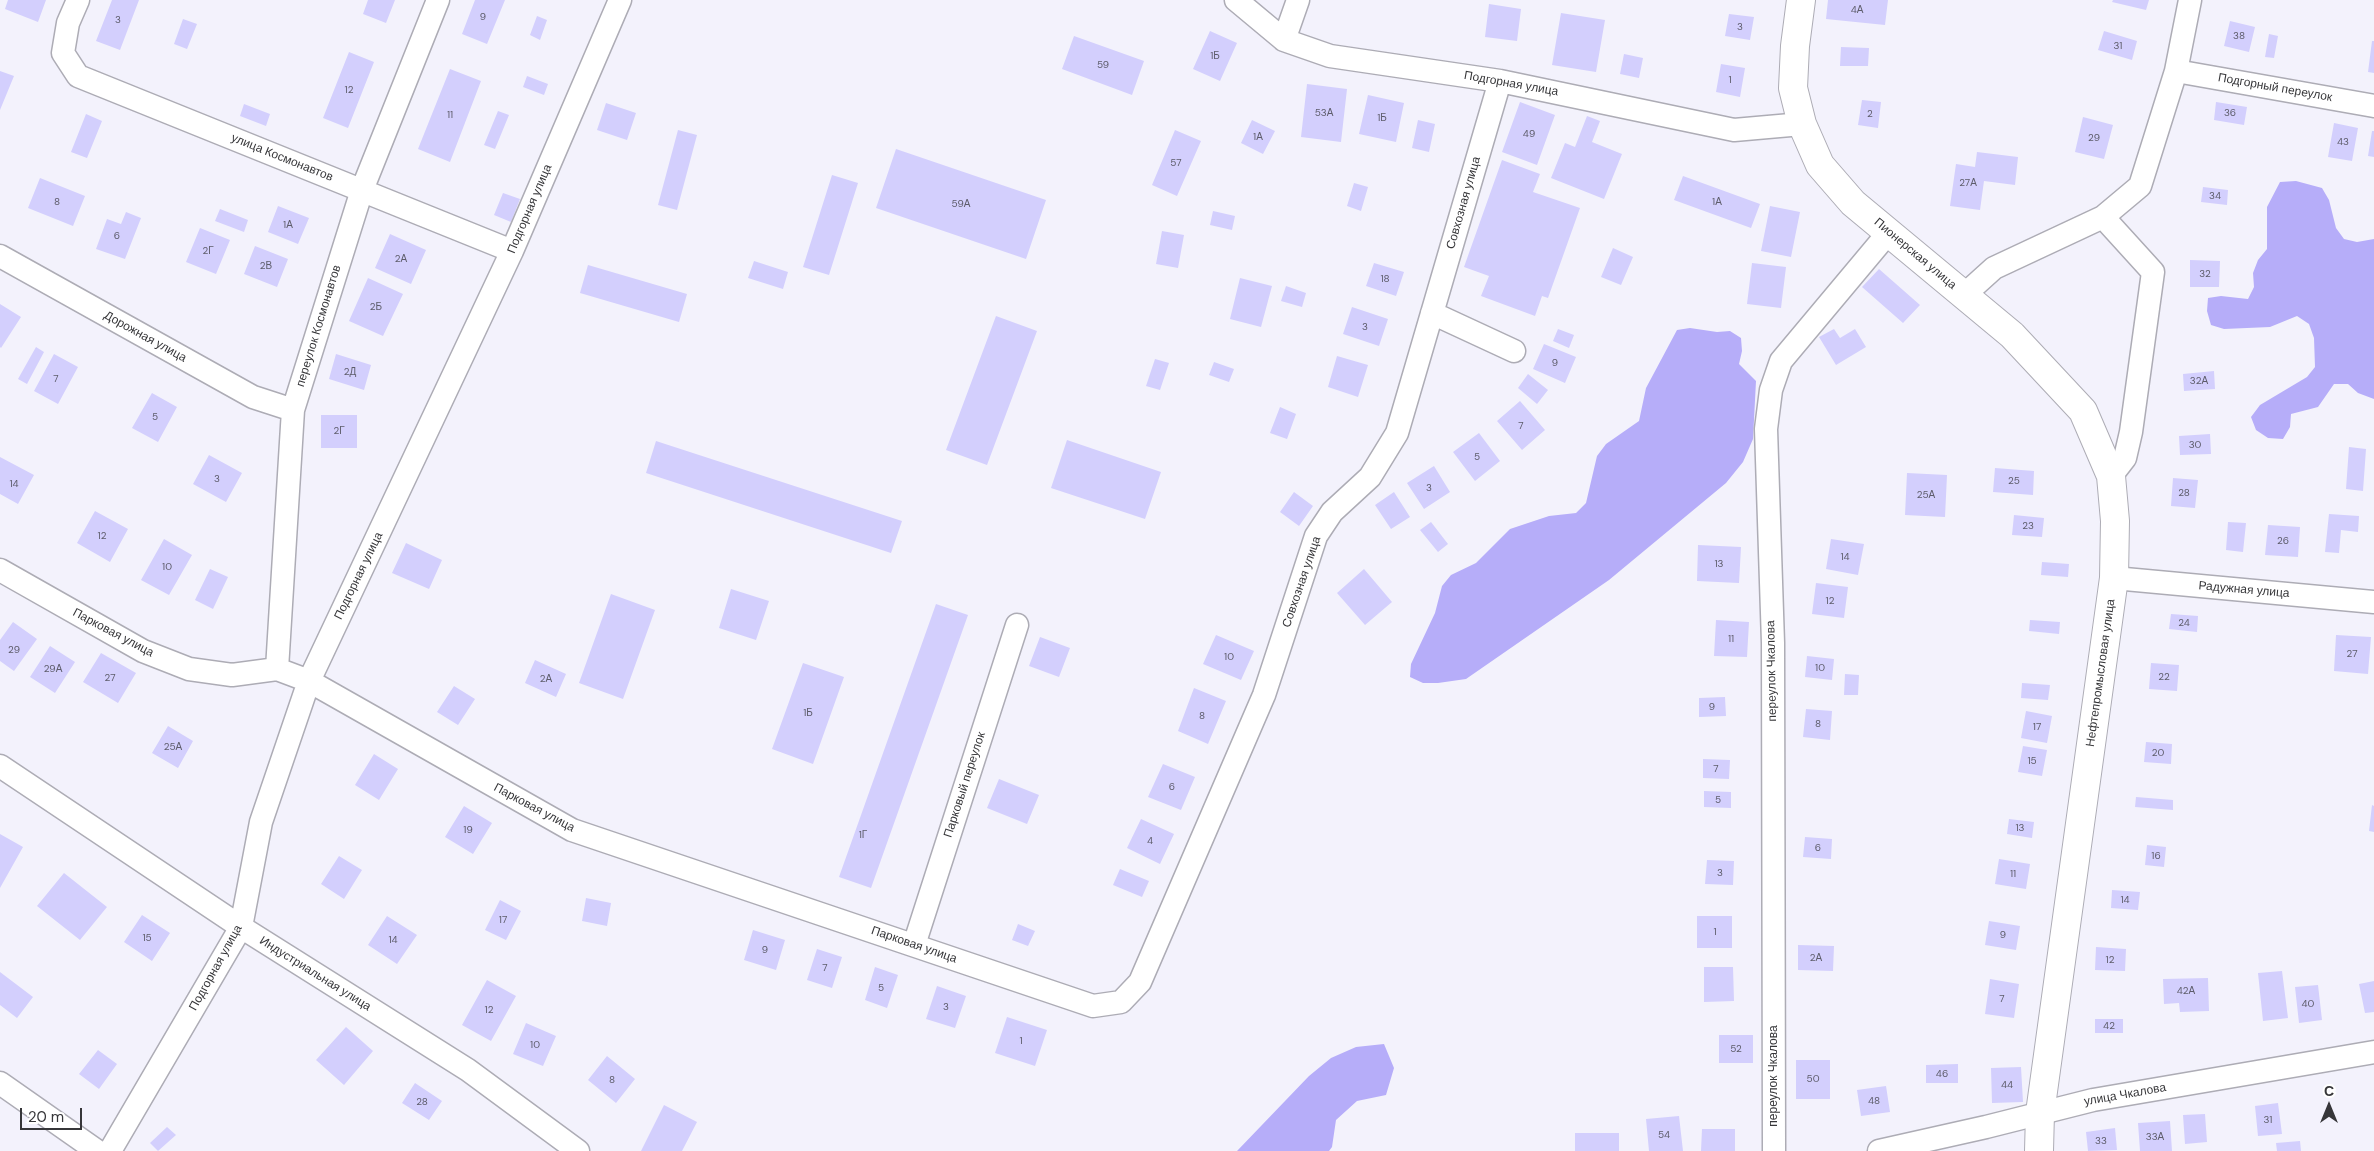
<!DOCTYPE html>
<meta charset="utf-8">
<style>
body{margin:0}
#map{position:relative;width:2374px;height:1151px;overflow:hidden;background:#f3f2fc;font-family:"DM Sans",sans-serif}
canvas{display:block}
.north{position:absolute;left:2304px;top:1081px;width:50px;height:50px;-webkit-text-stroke:4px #fff;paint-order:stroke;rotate:0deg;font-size:14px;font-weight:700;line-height:20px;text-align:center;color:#363639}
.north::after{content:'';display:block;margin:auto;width:18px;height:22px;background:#363639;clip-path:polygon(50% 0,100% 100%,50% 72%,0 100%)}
.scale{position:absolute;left:20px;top:1108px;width:62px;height:22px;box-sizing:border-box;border:2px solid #363639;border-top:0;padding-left:6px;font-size:15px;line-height:18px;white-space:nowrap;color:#363639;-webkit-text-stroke:4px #fff;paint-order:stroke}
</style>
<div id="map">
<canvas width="2374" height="1151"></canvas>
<div class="north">С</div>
<div class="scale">20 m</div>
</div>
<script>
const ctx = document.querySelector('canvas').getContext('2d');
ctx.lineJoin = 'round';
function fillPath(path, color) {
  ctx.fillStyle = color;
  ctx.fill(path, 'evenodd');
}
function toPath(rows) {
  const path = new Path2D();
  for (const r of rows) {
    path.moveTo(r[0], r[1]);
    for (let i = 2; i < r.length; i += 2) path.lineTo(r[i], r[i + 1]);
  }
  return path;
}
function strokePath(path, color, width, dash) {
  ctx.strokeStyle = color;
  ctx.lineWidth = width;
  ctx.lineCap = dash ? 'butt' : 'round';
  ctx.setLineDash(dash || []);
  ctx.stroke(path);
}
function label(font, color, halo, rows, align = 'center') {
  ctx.font = font + ' "DM Sans",sans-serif';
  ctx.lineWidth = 4.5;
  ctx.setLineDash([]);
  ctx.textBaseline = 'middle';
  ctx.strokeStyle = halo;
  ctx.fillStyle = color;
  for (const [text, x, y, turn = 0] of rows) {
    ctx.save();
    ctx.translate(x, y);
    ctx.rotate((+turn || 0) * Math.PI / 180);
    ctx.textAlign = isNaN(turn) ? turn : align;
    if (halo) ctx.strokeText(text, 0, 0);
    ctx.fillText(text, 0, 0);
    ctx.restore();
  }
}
fillPath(toPath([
 [2296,181,2322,188,2329,200,2336,228,2344,239,2357,242,2374,239,2374,399,2358,393,2348,384,2334,384,2318,407,2291,414,2290,427,2283,439,2268,438,2256,430,2251,417,2260,405,2307,377,2315,367,2314,338,2309,324,2297,316,2270,327,2224,329,2211,325,2207,311,2208,298,2221,296,2248,299,2254,287,2253,273,2258,260,2267,249,2267,207,2280,182],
 [1690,328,1717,332,1730,331,1741,338,1742,351,1739,364,1756,381,1753,439,1743,462,1726,483,1609,580,1466,679,1438,683,1423,683,1410,677,1411,664,1435,613,1442,586,1451,575,1476,563,1510,529,1549,516,1576,513,1586,503,1597,456,1606,444,1639,421,1646,388,1677,330],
 [1384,1044,1394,1068,1386,1095,1357,1101,1336,1120,1332,1147,1329,1151,1237,1151,1309,1076,1331,1058,1356,1047]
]), '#b6adf9');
fillPath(toPath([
 [8,0,46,0,38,22,5,9],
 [112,0,139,0,120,50,96,41],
 [368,0,395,0,386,23,363,14],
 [475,0,505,0,487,44,462,34],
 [1828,0,1888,0,1885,25,1826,19],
 [2113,0,2149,0,2146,10,2112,2],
 [1489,4,1521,9,1517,41,1485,37],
 [1561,13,1605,20,1596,72,1552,65],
 [1729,14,1754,17,1750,40,1725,36],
 [537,16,547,20,540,40,530,35],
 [183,19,197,24,187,49,174,44],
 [2230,21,2255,27,2249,52,2224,46],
 [1210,31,1237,43,1220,81,1193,69],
 [2104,31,2137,41,2132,60,2098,50],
 [2269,34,2278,36,2274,58,2265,57],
 [1074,36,1144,61,1132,95,1062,69],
 [2372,41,2374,41,2374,73,2368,72],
 [1841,47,1869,48,1868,66,1840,66],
 [349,52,374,62,348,128,323,118],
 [1624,54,1643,58,1639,78,1620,74],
 [1721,64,1745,68,1740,97,1716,92],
 [450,69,481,81,450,162,418,149],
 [0,71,14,76,0,110],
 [527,76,548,84,544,95,523,87],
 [1307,84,1347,89,1341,142,1301,137],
 [1368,95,1404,103,1396,142,1359,134],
 [1862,100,1881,102,1878,128,1858,125],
 [1520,102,1555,115,1537,165,1502,152],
 [2216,102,2247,107,2244,125,2214,120],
 [606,103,636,113,627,140,597,130],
 [244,104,270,114,266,126,240,116],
 [498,111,509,115,495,149,484,145],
 [86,114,102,121,87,158,71,152],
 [1587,116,1600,121,1592,142,1622,154,1604,199,1551,178,1565,143,1575,147],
 [2083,117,2113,125,2104,159,2075,152],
 [1252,120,1275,131,1263,154,1241,143],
 [1418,120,1435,124,1429,152,1412,148],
 [2334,123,2358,128,2352,161,2328,157],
 [678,130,697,135,677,210,658,205],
 [1175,130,1201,141,1177,196,1152,185],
 [2372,131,2374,131,2374,157,2368,156],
 [896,149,1046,200,1026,259,876,208],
 [1977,152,2018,157,2015,185,1984,181,1980,210,1950,206,1956,164,1975,167],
 [1502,160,1540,174,1533,192,1580,208,1548,298,1542,296,1535,316,1481,296,1489,276,1464,267],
 [832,175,858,183,829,275,803,267],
 [1683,176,1760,204,1751,228,1674,200],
 [40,178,85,196,73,226,28,208],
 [1354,183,1368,187,1361,211,1347,206],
 [2203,187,2228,190,2227,205,2201,202],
 [503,193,520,199,511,222,494,215],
 [278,206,309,218,298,244,268,232],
 [1770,206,1800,212,1791,257,1761,251],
 [220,209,248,220,244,232,215,221],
 [1213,211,1235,216,1232,230,1210,225],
 [126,212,141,218,125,259,96,249,107,219,121,224],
 [200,228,230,240,216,274,186,262],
 [1162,231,1184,235,1178,268,1156,264],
 [390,234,426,250,411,284,375,268],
 [255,246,288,259,277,287,244,274],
 [1613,248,1633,257,1621,285,1601,277],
 [2190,260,2220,261,2219,287,2190,287],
 [754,261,788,272,783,289,748,278],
 [1374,263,1404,272,1396,296,1366,286],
 [1752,263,1786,267,1781,308,1747,304],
 [588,265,687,294,679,322,580,293],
 [1879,269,1920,305,1903,323,1862,287],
 [368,278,403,294,383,336,349,321],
 [1240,278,1272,286,1261,327,1230,319],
 [1286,286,1306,293,1302,307,1281,301],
 [0,304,21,317,1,348,0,347],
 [1352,307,1388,319,1379,346,1343,334],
 [996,316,1037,331,987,465,946,450],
 [1558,329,1574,335,1569,348,1553,341],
 [1834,329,1840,338,1855,329,1866,347,1836,365,1819,337],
 [1544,344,1576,357,1565,383,1533,369],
 [36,347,44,352,27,384,18,379],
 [54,354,78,367,58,404,34,391],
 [336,354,371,365,364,390,329,379],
 [1337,356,1368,365,1358,397,1328,387],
 [1155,359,1169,363,1160,390,1146,386],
 [1214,362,1234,369,1229,382,1209,375],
 [2214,371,2215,389,2184,391,2183,374],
 [1528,374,1548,390,1537,404,1518,388],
 [152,393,177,407,158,442,132,428],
 [1520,401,1545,430,1522,450,1497,421],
 [1280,407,1296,414,1287,439,1270,433],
 [321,415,357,415,357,448,321,448],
 [1479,433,1500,461,1475,481,1453,452],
 [2210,434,2211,454,2180,455,2179,436],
 [1067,440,1161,472,1145,519,1051,488],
 [656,441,902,521,891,553,646,473],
 [2349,447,2366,449,2363,491,2346,489],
 [209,455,242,473,226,502,193,484],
 [0,457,34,475,18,504,0,494],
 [1434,466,1450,492,1424,509,1407,483],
 [1995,468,2034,471,2033,495,1993,492],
 [1907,473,1947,475,1945,517,1905,515],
 [2173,478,2198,480,2195,508,2171,506],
 [1294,492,1313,506,1299,526,1280,512],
 [1394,492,1410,517,1391,529,1375,505],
 [95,511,128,529,110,562,77,543],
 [2329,514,2359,516,2358,532,2341,530,2339,553,2325,552],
 [2014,515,2044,518,2042,537,2012,535],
 [1431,522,1448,544,1438,552,1420,530],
 [2228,522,2246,523,2243,552,2226,550],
 [2268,525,2300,527,2298,557,2265,555],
 [164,539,192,555,169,595,141,580],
 [1831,539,1864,544,1858,575,1826,569],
 [406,543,442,560,429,589,392,573],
 [1698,545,1741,547,1739,583,1697,581],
 [2042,562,2069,564,2068,577,2041,575],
 [210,569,228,577,213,609,195,600],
 [1364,569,1392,602,1365,625,1337,593],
 [1816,583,1848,587,1844,618,1812,614],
 [731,589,769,601,756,640,719,628],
 [611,594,655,610,623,699,579,683],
 [936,604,968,615,871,888,839,877],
 [2171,614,2198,616,2197,632,2169,629],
 [1716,620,1749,622,1747,657,1714,656],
 [2030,620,2060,622,2059,634,2029,631],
 [13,622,37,639,14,671,0,661,0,640],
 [1216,635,1254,651,1241,680,1203,664],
 [2336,635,2371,637,2368,674,2334,671],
 [1040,637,1070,648,1059,677,1029,666],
 [50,646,75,662,55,693,30,677],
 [101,653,136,673,118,703,83,682],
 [1807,656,1834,659,1832,680,1805,677],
 [535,660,566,674,556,697,525,683],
 [803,663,844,677,813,764,772,749],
 [2151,663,2179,665,2177,691,2149,689],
 [1845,674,1859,675,1858,695,1844,695],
 [2022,683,2050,685,2048,700,2021,698],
 [454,686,475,699,458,725,437,712],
 [1194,688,1226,701,1208,744,1178,731],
 [1725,697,1726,716,1699,717,1699,698],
 [1806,709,1832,711,1830,740,1803,737],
 [2026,711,2052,716,2047,743,2021,738],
 [168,726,193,741,178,768,152,753],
 [2146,742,2172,744,2171,764,2144,762],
 [2023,746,2047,750,2042,776,2018,772],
 [374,754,398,769,379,800,355,785],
 [1703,759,1730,760,1729,779,1703,778],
 [1163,764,1195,777,1181,810,1148,797],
 [999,779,1039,795,1027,824,987,808],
 [1704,791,1731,792,1731,808,1704,807],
 [2136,797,2173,800,2173,810,2135,807],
 [2372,805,2374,806,2374,832,2369,831],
 [464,806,492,823,473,854,445,837],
 [1141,819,1174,834,1160,864,1127,848],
 [2009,819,2034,822,2032,838,2007,834],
 [0,834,23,847,0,888],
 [1805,837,1832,839,1831,859,1803,857],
 [2147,845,2166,847,2164,867,2145,865],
 [339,856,362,870,344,899,321,884],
 [1999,859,2030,864,2026,889,1995,884],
 [1707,860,1734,861,1733,885,1705,884],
 [1120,869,1149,881,1142,897,1113,885],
 [64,873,107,907,80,940,37,906],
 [2112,890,2140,892,2138,910,2111,908],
 [586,898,611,903,607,926,582,921],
 [500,900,521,911,506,940,485,930],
 [142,915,170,933,152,961,124,942],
 [387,916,417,935,397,964,368,945],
 [1697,916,1732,916,1732,948,1697,948],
 [1989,921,2020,926,2016,950,1985,945],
 [1018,924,1035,931,1028,946,1012,940],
 [753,930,785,940,776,970,744,960],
 [1798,945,1834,946,1833,971,1798,970],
 [2096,947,2126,949,2125,971,2095,970],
 [817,949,842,957,832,988,807,980],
 [875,967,898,975,887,1008,865,1000],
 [1704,967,1733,967,1734,1001,1704,1002],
 [2282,971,2288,1018,2263,1021,2258,973],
 [0,972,33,997,17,1018,0,1005],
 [2208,978,2209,1011,2180,1012,2179,1003,2164,1004,2163,979],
 [1990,979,2019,984,2014,1018,1985,1014],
 [487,980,516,996,491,1041,462,1025],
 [2374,981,2374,1012,2365,1013,2359,984],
 [2318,985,2322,1020,2299,1023,2295,987],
 [937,986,966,996,955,1028,926,1019],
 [1007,1017,1047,1030,1035,1066,995,1053],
 [2095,1019,2123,1019,2123,1033,2095,1033],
 [526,1023,556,1036,543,1066,513,1054],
 [346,1027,373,1051,344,1085,316,1060],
 [1719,1035,1753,1035,1753,1063,1719,1063],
 [98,1050,117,1064,99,1089,79,1074],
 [607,1056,635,1079,616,1103,588,1080],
 [1796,1060,1830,1060,1830,1099,1796,1099],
 [1958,1064,1958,1083,1926,1083,1926,1065],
 [2021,1067,2023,1102,1992,1103,1991,1068],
 [415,1083,442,1101,429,1120,402,1103],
 [1886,1086,1890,1112,1861,1116,1857,1090],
 [2278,1103,2282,1134,2258,1136,2255,1106],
 [664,1105,697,1122,682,1151,641,1151],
 [2205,1114,2207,1142,2185,1144,2183,1115],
 [1679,1116,1683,1151,1649,1151,1646,1119],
 [2170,1121,2172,1151,2140,1151,2138,1123],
 [167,1127,176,1135,158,1151,150,1143],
 [2115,1128,2117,1150,2088,1151,2086,1132],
 [1702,1129,1735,1129,1735,1151,1701,1151],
 [1575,1133,1619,1133,1619,1151,1575,1151],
 [2300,1141,2301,1151,2277,1151,2276,1143]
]), '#d3cffd');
const minor = toPath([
 [78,0,68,23,63,53,78,76,512,251],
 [1236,0,1284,40,1330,56,1500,81,1734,130,1802,124],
 [1284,40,1298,0],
 [2176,71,2374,106],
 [0,256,253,397,293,410],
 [1963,296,1994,268,2103,217],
 [1432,313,1514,351],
 [2111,476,2125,458,2131,432,2153,272,2103,217,2140,186,2176,71,2190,0],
 [0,570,143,651,189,669,232,675,277,669,309,681,572,830,1093,1006,1121,1002,1140,982,1264,695,1316,536,1332,512,1370,477,1397,433,1500,81],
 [2114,578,2374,602],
 [277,669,293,410,362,190,438,0],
 [0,766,241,927,468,1070,578,1151],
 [914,945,1017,625],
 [0,1083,97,1151],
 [110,1151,241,927,261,822,309,681,512,251,620,0],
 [1774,1151,1773,643,1766,429,1771,390,1781,361,1889,232],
 [1879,1151,1986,1127,2093,1100,2374,1052]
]);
const secondary = toPath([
 [1801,0,1795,46,1793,88,1802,124,1820,165,1853,203,2012,335,2083,411,2111,476,2115,521,2114,578,2040,1113,2039,1151]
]);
strokePath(minor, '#adacb5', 25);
strokePath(secondary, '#adacb5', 30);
strokePath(minor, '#fff', 22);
strokePath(secondary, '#fff', 28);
label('10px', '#5d5c6a', null, [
 ["4А",1857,10],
 ["9",483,17],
 ["3",118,20],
 ["3",1740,27],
 ["38",2239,36],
 ["31",2118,46],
 ["1Б",1215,56],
 ["59",1103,65],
 ["1",1730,80],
 ["12",349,90],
 ["53А",1324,113],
 ["36",2230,113],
 ["2",1870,114],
 ["11",450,115],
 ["1Б",1382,118],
 ["49",1529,134],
 ["1А",1258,137],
 ["29",2094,138],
 ["43",2343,142],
 ["57",1176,163],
 ["27А",1968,183],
 ["34",2215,196],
 ["8",57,202],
 ["1А",1717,202],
 ["59А",961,204],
 ["1А",288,225],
 ["6",117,236],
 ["2Г",208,251],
 ["2А",401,259],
 ["2В",266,266],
 ["32",2205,274],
 ["18",1385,279],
 ["2Б",376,307],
 ["3",1365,327],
 ["9",1555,363],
 ["2Д",350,372],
 ["7",56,379],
 ["32А",2199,381],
 ["5",155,417],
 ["7",1521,426],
 ["2Г",339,431],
 ["30",2195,445],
 ["5",1477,457],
 ["3",217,479],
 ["25",2014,481],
 ["14",14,484],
 ["3",1429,488],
 ["28",2184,493],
 ["25А",1926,495],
 ["23",2028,526],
 ["12",102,536],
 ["26",2283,541],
 ["14",1845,557],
 ["13",1719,564],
 ["10",167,567],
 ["12",1830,601],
 ["24",2184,623],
 ["11",1731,639],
 ["29",14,650],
 ["27",2352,654],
 ["10",1229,657],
 ["10",1820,668],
 ["29А",53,669],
 ["22",2164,677],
 ["27",110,678],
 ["2А",546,679],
 ["9",1712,707],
 ["1Б",808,713],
 ["8",1202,716],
 ["8",1818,724],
 ["17",2037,727],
 ["25А",173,747],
 ["20",2158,753],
 ["15",2032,761],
 ["7",1716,769],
 ["6",1172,787],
 ["5",1718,800],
 ["13",2020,828],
 ["19",468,830],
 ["1Г",863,835],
 ["4",1150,841],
 ["6",1818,848],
 ["16",2156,856],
 ["3",1720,873],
 ["11",2013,874],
 ["14",2125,900],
 ["17",503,920],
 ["1",1715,932],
 ["9",2003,935],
 ["15",147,938],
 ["14",393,940],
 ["9",765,950],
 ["2А",1816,958],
 ["12",2110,960],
 ["7",825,968],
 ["5",881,988],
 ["42А",2186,991],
 ["7",2002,999],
 ["40",2308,1004],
 ["3",946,1007],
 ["12",489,1010],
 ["42",2109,1026],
 ["1",1021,1041],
 ["10",535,1045],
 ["52",1736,1049],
 ["46",1942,1074],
 ["50",1813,1079],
 ["8",612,1080],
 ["44",2007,1085],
 ["48",1874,1101],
 ["28",422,1102],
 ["31",2268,1120],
 ["54",1664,1135],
 ["33А",2155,1137],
 ["33",2101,1141]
]);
label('12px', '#363639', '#fff', [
 ["Подгорная улица",1511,84,10],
 ["Подгорный переулок",2275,88,10],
 ["улица Космонавтов",282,158,22],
 ["Совхозная улица",1464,203,-74],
 ["Подгорная улица",530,209,-67],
 ["Пионерская улица",1915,254,40],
 ["переулок Космонавтов",319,326,-73],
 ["Дорожная улица",145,337,29],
 ["Подгорная улица",359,576,-64],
 ["Совхозная улица",1302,582,-71],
 ["Радужная улица",2244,590,5],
 ["Парковая улица",113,633,28],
 ["переулок Чкалова",1772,671,-91],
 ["Нефтепромысловая улица",2101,673,-82],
 ["Парковый переулок",965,785,-72],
 ["Парковая улица",534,808,28],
 ["Парковая улица",914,945,19],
 ["Подгорная улица",216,968,-61],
 ["Индустриальная улица",315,974,32],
 ["переулок Чкалова",1774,1076,-90],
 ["улица Чкалова",2125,1095,-10]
]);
</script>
